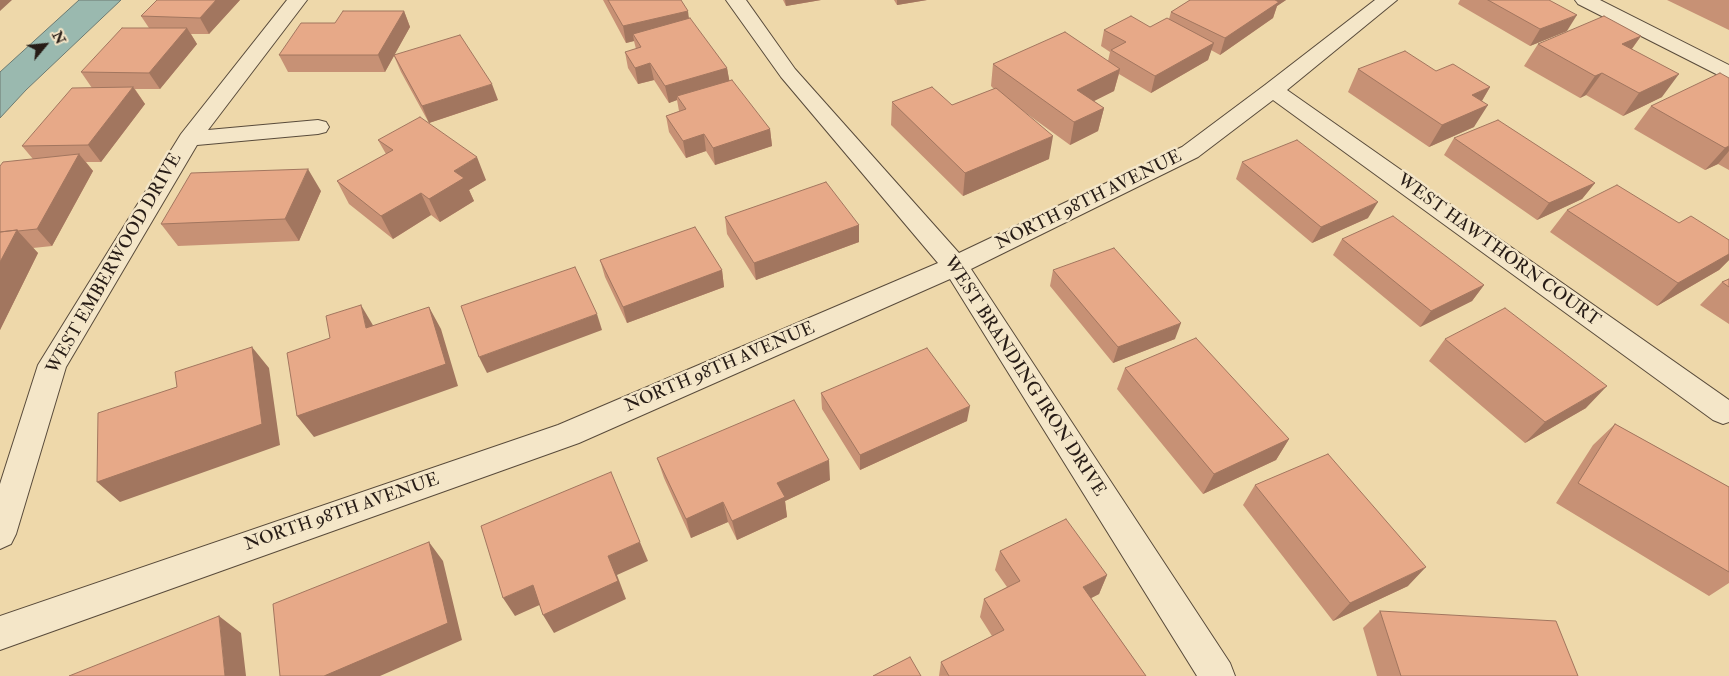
<!DOCTYPE html>
<style>
body{margin:0}
#map{position:relative;width:1729px;height:676px;overflow:hidden;background:#eed8aa;font-family:"IM FELL Double Pica",serif}
canvas{display:block}
.north{position:absolute;left:20px;top:20px;width:50px;height:50px;-webkit-text-stroke:4px #f4e6c8;paint-order:stroke;rotate:62deg;font-size:14px;font-weight:700;line-height:20px;text-align:center;color:#271c16}
.north::after{content:'';display:block;margin:auto;width:18px;height:22px;background:#271c16;clip-path:polygon(50% 0,100% 100%,50% 72%,0 100%)}
</style>
<div id="map">
<canvas width="1729" height="676"></canvas>
<div class="north">N</div>
</div>
<script>
const ctx = document.querySelector('canvas').getContext('2d');
ctx.lineJoin = 'round';
function fillPath(path, color) {
  ctx.fillStyle = color;
  ctx.fill(path, 'evenodd');
}
function toPath(rows) {
  const path = new Path2D();
  for (const r of rows) {
    path.moveTo(r[0], r[1]);
    for (let i = 2; i < r.length; i += 2) path.lineTo(r[i], r[i + 1]);
  }
  return path;
}
function strokePath(path, color, width, dash) {
  ctx.strokeStyle = color;
  ctx.lineWidth = width;
  ctx.lineCap = dash ? 'butt' : 'round';
  ctx.setLineDash(dash || []);
  ctx.stroke(path);
}
function label(font, color, halo, rows, align = 'center') {
  ctx.font = font + ' "IM FELL Double Pica",serif';
  ctx.lineWidth = 5;
  ctx.setLineDash([]);
  ctx.textBaseline = 'middle';
  ctx.strokeStyle = halo;
  ctx.fillStyle = color;
  for (const [text, x, y, turn = 0] of rows) {
    ctx.save();
    ctx.translate(x, y);
    ctx.rotate((+turn || 0) * Math.PI / 180);
    ctx.textAlign = isNaN(turn) ? turn : align;
    if (halo) ctx.strokeText(text, 0, 0);
    ctx.fillText(text, 0, 0);
    ctx.restore();
  }
}
const water = toPath([
 [79,0,121,0,26,90,0,118,0,72,79,0]
]);
fillPath(water, '#9ab9af');
strokePath(water, '#6c7a72', 1);
const minor = toPath([
 [287,0,307,0,208,130,318,120,326,122,329,127,326,132,318,134,197,145,66,367,16,534,11,544,0,549,0,484,38,365,181,134,287,0],
 [726,0,746,0,795,69,959,253,1182,147,1265,85,1375,0,1397,0,1287,90,1729,400,1729,422,1723,424,1713,420,1273,100,1198,157,971,269,1230,663,1235,676,1197,676,950,279,579,443,0,650,0,616,558,425,938,263,781,77,726,0],
 [1575,0,1600,0,1729,65,1729,79,1722,77,1578,4,1575,0]
]);
strokePath(minor, '#594b3b', 2);
fillPath(minor, '#f4e6c8');
fillPath(toPath([
 [240,0,209,34,191,34,197,44,160,89,135,89,145,104,101,162,86,162,93,171,52,246,33,248,38,253,0,330,0,166,33,159,22,146,92,88,81,72,149,28,141,16],
 [603,0,681,0,689,18,727,68,729,80,770,129,772,146,715,165,706,151,686,158,669,132,666,116,679,111,677,100,669,103,654,80,638,84,628,68,625,52,636,49,634,41,626,43],
 [783,0,821,0,786,6],
 [894,0,927,0,897,5],
 [1190,0,1286,0,1277,6,1273,18,1220,55,1211,50,1208,60,1151,93,1119,74,1114,91,1094,101,1104,108,1098,131,1070,145,1019,108,1049,159,963,196,891,125,892,102,952,105,994,89,991,86,993,64,1108,61,1110,52,1101,46,1104,30,1150,27,1169,19,1171,12],
 [1460,0,1549,0,1567,31,1530,46,1458,4],
 [1667,0,1729,0,1729,30],
 [404,11,410,27,394,55,498,100,429,123,401,72,394,56,385,72,288,72,279,55,335,23],
 [1641,36,1632,49,1662,97,1623,116,1586,95,1580,98,1524,66,1538,44],
 [1358,69,1436,71,1490,87,1482,101,1474,127,1429,147,1348,92],
 [1729,78,1729,170,1718,164,1705,170,1634,129,1651,106],
 [1454,138,1595,183,1582,199,1537,220,1444,155],
 [378,140,486,180,469,190,474,201,440,222,431,215,393,239,349,204,337,181,386,154],
 [1242,162,1368,218,1312,243,1236,179],
 [321,191,299,241,178,246,161,224],
 [1567,210,1729,240,1729,260,1719,270,1657,306,1550,232],
 [725,217,859,225,859,242,756,280,727,234],
 [1342,239,1484,285,1472,301,1420,327,1333,255],
 [600,260,722,270,724,287,627,323,605,277],
 [1053,270,1175,339,1113,363,1050,286],
 [1729,279,1729,324,1700,305,1722,282],
 [1445,339,1586,408,1525,443,1429,361],
 [1125,368,1289,439,1276,460,1203,494,1117,389],
 [821,393,967,421,860,470,822,409],
 [1615,424,1729,487,1729,583,1709,596,1556,503,1593,445],
 [657,458,830,480,785,501,787,517,737,540,728,522,691,538,664,478],
 [1255,485,1408,586,1333,621,1243,505],
 [1000,551,1107,575,1099,594,1091,598,1146,676,939,676,941,662,992,636,980,617,984,599,1007,587,995,570],
 [1380,611,1578,676,1377,676,1363,628]
]), '#c79175');
fillPath(toPath([
 [0,0,12,0,0,11],
 [216,0,240,0,209,34,200,18],
 [785,0,821,0,786,6],
 [897,0,927,0,897,5],
 [1276,0,1286,0,1277,6,1273,18,1220,55,1225,38,1275,4],
 [404,11,410,27,385,72,378,55],
 [688,11,690,27,633,34,634,41,626,43,623,26],
 [1577,15,1567,31,1530,46,1540,29],
 [187,28,197,44,160,89,149,73],
 [1641,36,1625,58,1622,44],
 [1214,43,1208,60,1151,93,1155,76],
 [650,63,654,80,638,84,635,68],
 [727,68,730,84,677,96,677,100,669,103,665,86],
 [1120,69,1114,91,1072,112,1077,90],
 [1602,73,1586,95,1580,98,1595,76],
 [1679,74,1662,97,1623,116,1639,93],
 [492,84,498,100,429,123,422,106],
 [133,87,145,104,101,162,88,145],
 [1490,87,1477,109,1488,105,1474,127,1429,147,1442,125,1472,95],
 [1104,108,1098,131,1070,145,1074,122],
 [770,129,772,146,715,165,713,148],
 [704,134,706,151,686,158,683,141],
 [1053,136,1049,159,963,196,965,173],
 [1729,146,1729,151,1718,164,1705,170,1725,148],
 [79,154,93,171,52,246,37,229],
 [477,157,486,180,469,190,474,201,440,222,429,199,454,171],
 [308,169,321,191,299,241,285,219],
 [1595,183,1582,199,1537,220,1549,203],
 [421,193,431,215,393,239,381,216],
 [1378,202,1368,218,1312,243,1321,227],
 [859,225,859,242,756,280,754,263],
 [17,230,38,253,0,330,0,262],
 [1729,254,1729,260,1719,270,1657,306,1678,283],
 [722,270,724,287,627,323,623,307],
 [1484,285,1472,301,1420,327,1431,311],
 [361,305,374,327,366,328],
 [429,307,441,329,458,386,314,437,297,416],
 [597,314,602,330,487,373,479,357],
 [1181,323,1175,339,1113,363,1118,347],
 [252,347,269,368,280,445,120,502,97,482],
 [1607,386,1586,408,1525,443,1545,422],
 [970,406,967,421,860,470,860,455],
 [1289,439,1276,460,1203,494,1214,474],
 [829,460,830,480,785,501,787,517,737,540,732,521,777,483],
 [723,502,728,522,691,538,686,519],
 [429,542,443,561,462,640,380,676,324,676],
 [640,542,648,561,617,575,626,599,554,633,543,615,608,556],
 [1426,567,1408,586,1333,621,1350,603],
 [1107,575,1099,594,1076,606,1083,587],
 [533,585,544,603,515,616,503,598],
 [219,616,241,633,246,676,225,676]
]), '#a2765f');
const building = toPath([
 [157,0,216,0,200,18,141,16,157,0],
 [608,0,681,0,688,11,623,26,608,0],
 [1190,0,1275,0,1279,2,1225,38,1171,12,1190,0],
 [1488,0,1549,0,1577,15,1540,29,1488,0],
 [343,11,404,11,378,55,279,55,301,23,335,23,343,11],
 [1131,16,1150,27,1167,18,1214,43,1155,76,1111,50,1126,42,1104,30,1131,16],
 [1604,16,1641,36,1622,44,1679,74,1639,93,1602,73,1595,76,1538,44,1604,16],
 [690,18,727,68,665,86,650,63,635,68,625,52,641,47,633,34,690,18],
 [122,28,187,28,149,73,81,72,122,28],
 [1065,32,1120,69,1077,90,1104,108,1074,122,993,64,1065,32],
 [460,35,492,84,422,106,394,55,460,35],
 [1405,51,1436,71,1453,64,1490,87,1472,95,1488,105,1442,125,1358,69,1405,51],
 [1720,73,1729,78,1729,146,1725,148,1651,106,1720,73],
 [732,80,770,129,713,148,704,134,683,141,666,116,686,109,677,96,732,80],
 [133,87,88,145,22,146,72,88,133,87],
 [932,87,952,105,996,88,1053,136,965,173,892,102,932,87],
 [420,117,477,157,454,171,464,178,429,199,421,193,381,216,337,181,393,150,378,140,420,117],
 [1498,120,1595,183,1549,203,1454,138,1498,120],
 [1297,140,1378,202,1321,227,1242,162,1297,140],
 [79,154,37,229,18,231,17,230,0,232,0,166,3,162,79,154],
 [308,169,285,219,161,224,191,173,308,169],
 [826,182,859,225,754,263,725,217,826,182],
 [1617,185,1679,223,1691,216,1729,240,1729,254,1678,283,1567,210,1617,185],
 [1393,216,1484,285,1431,311,1342,239,1393,216],
 [695,227,722,270,623,307,600,260,695,227],
 [17,230,0,262,0,232,17,230],
 [1114,248,1181,323,1118,347,1053,270,1114,248],
 [575,267,597,314,479,357,461,306,575,267],
 [1729,279,1729,287,1722,282,1729,279],
 [361,305,366,328,429,307,446,364,297,416,287,353,330,338,326,316,361,305],
 [1505,308,1607,386,1545,422,1445,339,1505,308],
 [1196,338,1289,439,1214,474,1125,368,1196,338],
 [252,347,262,424,97,482,98,413,177,387,175,372,252,347],
 [927,348,970,406,860,455,821,393,927,348],
 [794,400,829,460,777,483,785,497,732,521,723,502,686,519,657,458,794,400],
 [1615,424,1729,487,1729,572,1578,483,1615,424],
 [1328,454,1426,567,1350,603,1255,485,1328,454],
 [611,472,640,542,608,556,618,581,543,615,533,585,503,598,481,526,611,472],
 [1066,519,1107,575,1083,587,1146,676,949,676,941,662,1004,630,984,599,1020,581,1000,551,1066,519],
 [429,542,448,623,324,676,280,676,273,604,429,542],
 [1380,611,1556,621,1578,676,1401,676,1380,611],
 [219,616,225,676,69,676,219,616],
 [910,657,921,676,873,676,910,657]
]);
fillPath(building, '#e7a988');
strokePath(building, '#a2765f', 1);
label('18px', '#271c16', '#f4e6c8', [
 ["NORTH 98TH AVENUE",1089,201,-26],
 ["WEST HAWTHORN COURT",1498,251,36],
 ["WEST EMBERWOOD DRIVE",115,264,-60],
 ["NORTH 98TH AVENUE",720,368,-23],
 ["WEST BRANDING IRON DRIVE",1024,377,57],
 ["NORTH 98TH AVENUE",342,513,-19]
]);
</script>
